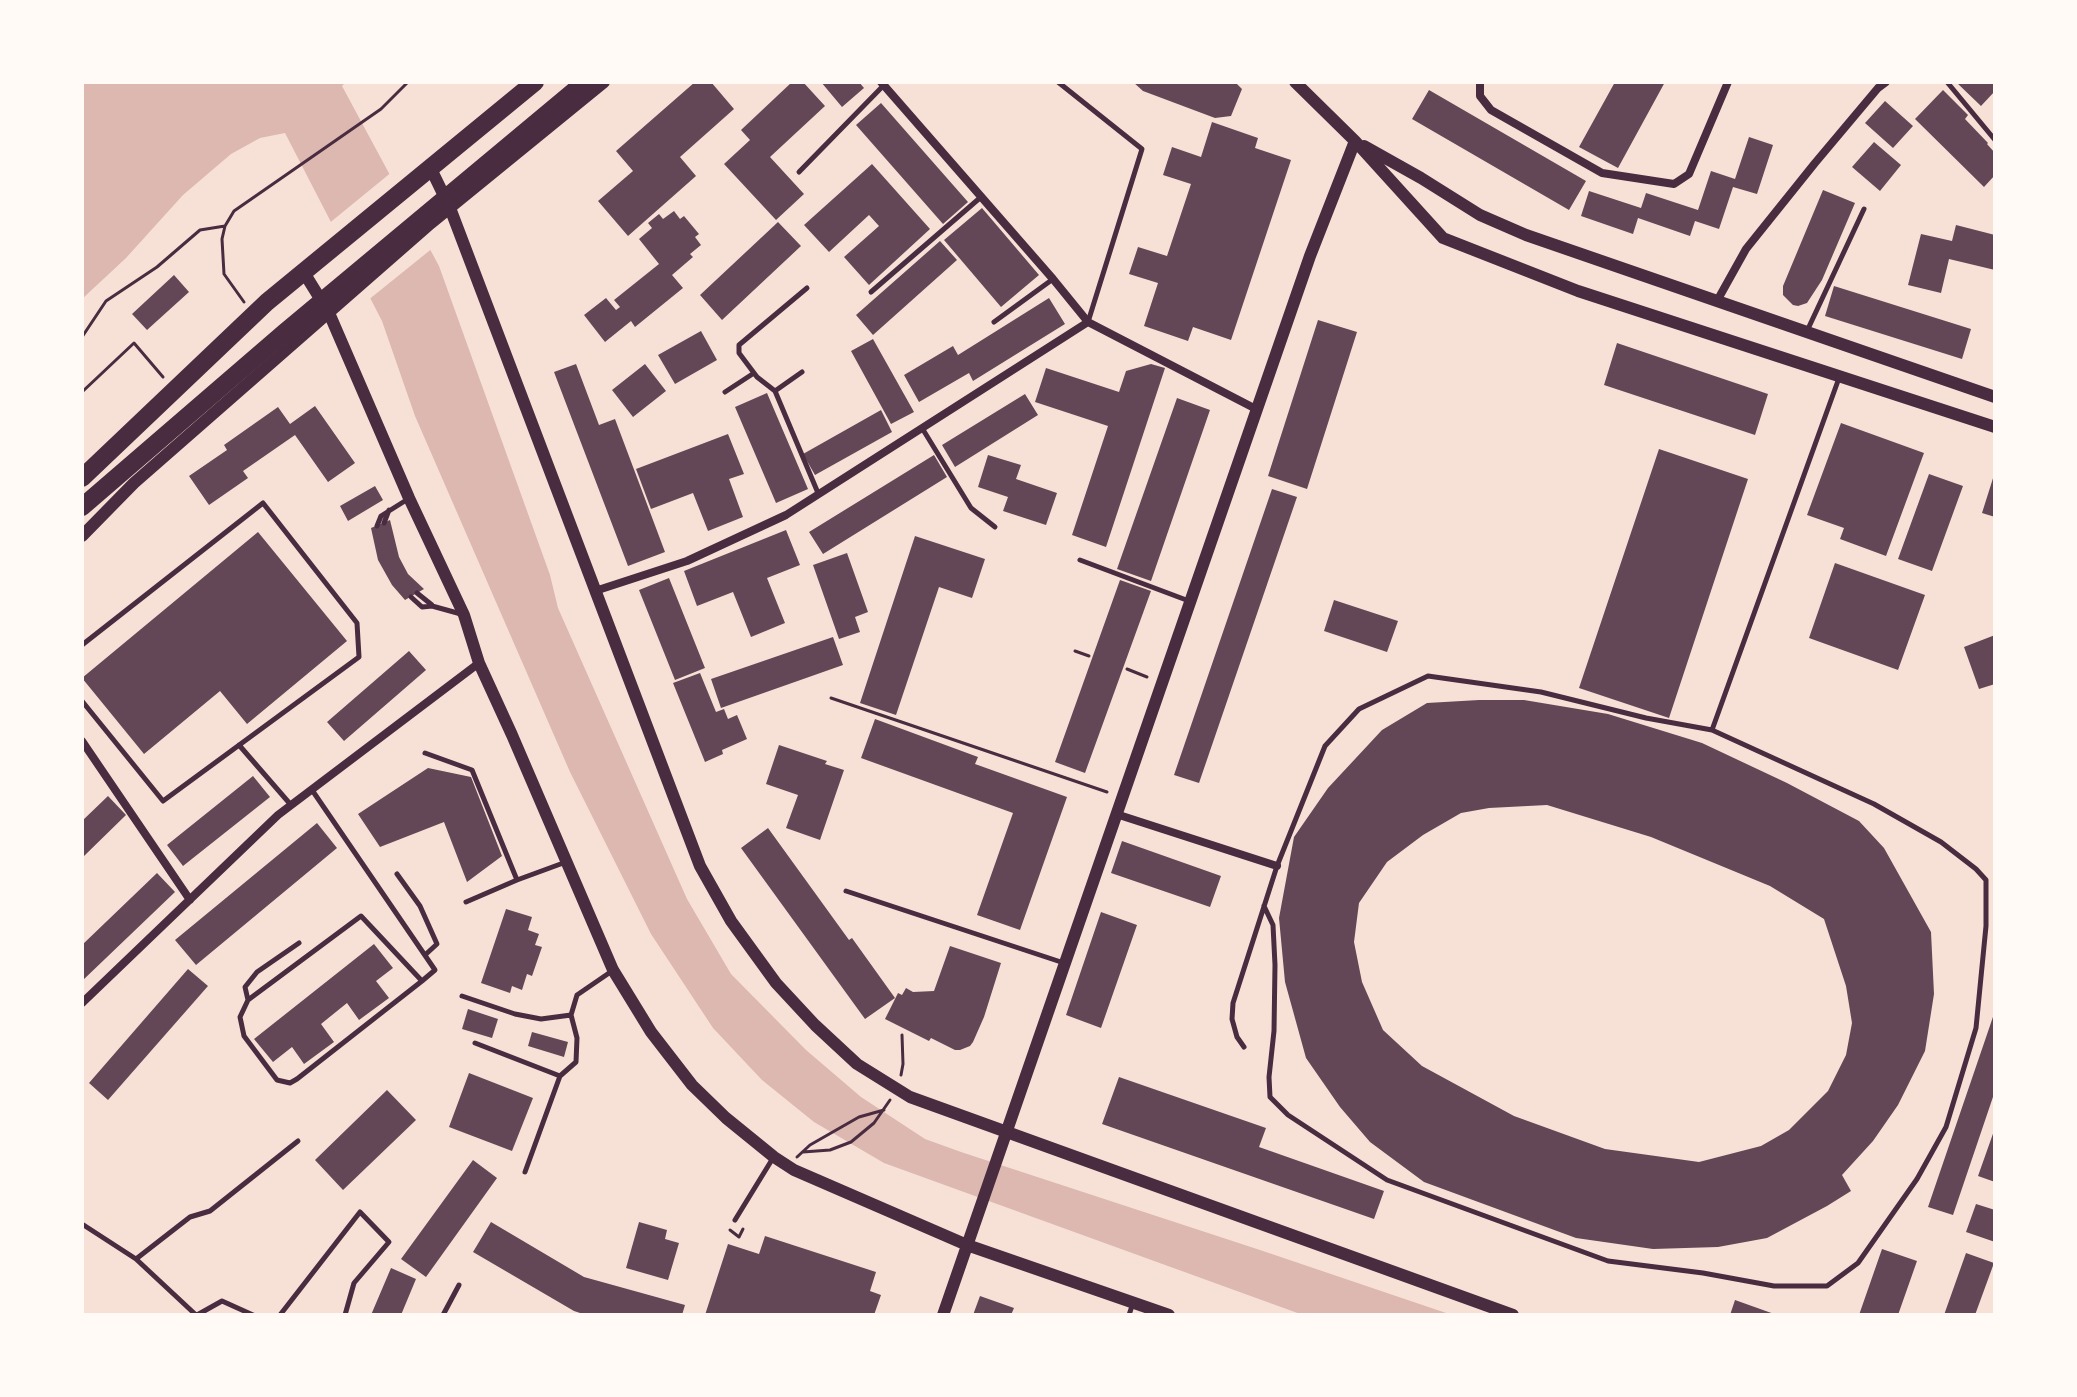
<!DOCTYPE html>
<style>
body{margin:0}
#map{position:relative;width:2077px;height:1397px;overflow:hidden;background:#f7e1d7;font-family:Montserrat,sans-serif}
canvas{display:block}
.frame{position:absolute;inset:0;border:84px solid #fffaf5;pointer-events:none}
</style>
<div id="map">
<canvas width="2077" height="1397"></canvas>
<div class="frame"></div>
</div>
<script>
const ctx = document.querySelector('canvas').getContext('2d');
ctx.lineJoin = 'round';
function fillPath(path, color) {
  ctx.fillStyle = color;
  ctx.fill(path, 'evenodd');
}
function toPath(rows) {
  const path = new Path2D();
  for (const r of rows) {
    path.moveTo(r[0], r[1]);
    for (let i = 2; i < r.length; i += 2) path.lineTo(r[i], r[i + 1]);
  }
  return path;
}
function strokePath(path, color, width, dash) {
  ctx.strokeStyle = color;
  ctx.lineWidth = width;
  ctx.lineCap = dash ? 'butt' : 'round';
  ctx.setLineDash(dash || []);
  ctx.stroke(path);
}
fillPath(toPath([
 [82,82,346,82,342,86,439,266,550,575,558,608,687,899,731,974,806,1050,861,1097,925,1139,961,1152,1263,1251,1452,1315,1303,1315,884,1163,814,1122,762,1080,713,1028,651,934,570,772,415,416,382,321,285,133,260,138,231,154,183,195,126,258,82,299]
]), '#dcb8b0');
fillPath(toPath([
 [393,171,434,247,367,301,327,225]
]), '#f7e1d7');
fillPath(toPath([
 [695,82,711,82,734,109,680,157,696,176,628,236,598,201,633,171,616,151],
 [792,82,803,82,825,106,770,157,804,194,776,220,724,164,750,140,741,130],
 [821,82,859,82,864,88,842,107],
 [1133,82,1235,82,1242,89,1231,116,1215,118,1143,91],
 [1615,82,1665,82,1618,168,1579,147],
 [1956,82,1995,82,1995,91,1981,106],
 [1429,90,1586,181,1569,210,1412,119],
 [1943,90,1968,115,1965,119,1988,143,1987,144,1995,153,1995,175,1984,187,1915,119],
 [1885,101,1913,126,1893,148,1865,123],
 [881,103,968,202,943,224,856,125],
 [1212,122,1258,138,1255,148,1291,160,1231,340,1193,327,1188,341,1144,326,1158,283,1129,274,1138,247,1167,256,1191,184,1163,175,1172,147,1201,157],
 [1749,137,1773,145,1757,194,1733,187,1719,229,1695,221,1690,236,1638,218,1633,234,1581,216,1589,191,1641,208,1646,193,1698,210,1711,171,1735,179],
 [1874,142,1901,165,1880,191,1852,167],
 [872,164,930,229,869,285,844,257,879,226,869,215,829,252,804,225],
 [1823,190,1855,203,1822,280,1807,303,1798,306,1793,305,1783,295,1783,286],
 [982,208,1039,275,1001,307,944,240],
 [674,211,680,219,684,216,699,234,695,237,701,245,690,254,693,257,672,275,683,288,635,327,631,321,605,342,584,315,606,298,616,310,620,307,614,300,659,264,639,239,652,228,648,223,659,214,663,219],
 [778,222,801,246,722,320,700,295],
 [1956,225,1995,235,1995,270,1949,259,1941,293,1908,285,1921,234,1952,241],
 [940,241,957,260,873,335,856,315],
 [174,275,189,292,147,330,132,314],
 [1834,286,1971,329,1962,359,1825,316],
 [1049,298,1065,324,973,381,969,373,919,402,904,375,953,346,958,355],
 [1318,320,1357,332,1307,489,1268,476],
 [701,331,717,360,675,384,658,355],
 [873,339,914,412,891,424,851,351],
 [1617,343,1768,394,1755,435,1604,385],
 [576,364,599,425,615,419,665,552,628,566,554,372],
 [645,364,666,391,633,417,612,390],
 [1151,364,1165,368,1106,547,1072,535,1108,426,1035,402,1046,368,1119,392,1126,371],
 [767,393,808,489,776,503,735,407],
 [1025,394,1038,415,955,467,942,445],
 [1177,398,1210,410,1151,581,1117,569],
 [315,406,355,463,328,482,295,435,243,471,248,478,209,505,189,476,227,450,224,445,278,407,290,424],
 [881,410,892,432,815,475,803,454],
 [1841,423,1924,453,1886,556,1840,539,1844,528,1807,515],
 [728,434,744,474,729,479,743,517,708,531,693,493,651,509,636,469],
 [1659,449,1748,479,1669,718,1579,688],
 [934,455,947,477,823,554,809,532],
 [988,455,1021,465,1016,479,1057,493,1046,525,1003,511,1008,497,978,487],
 [1929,474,1963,486,1932,571,1898,559],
 [1994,475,1995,475,1995,517,1982,513],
 [375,486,383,500,348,521,340,506],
 [1272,489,1297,497,1199,783,1174,775],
 [390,520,399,557,408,574,424,589,405,600,392,585,378,560,371,528],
 [786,530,800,565,767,578,785,623,751,637,733,592,697,606,684,571],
 [258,532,347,641,247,724,220,691,144,754,82,678],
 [915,536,985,559,972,598,939,587,896,715,860,703],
 [847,553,868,612,855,617,860,632,839,639,813,565],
 [1835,563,1925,595,1898,670,1809,638],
 [669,578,705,668,675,680,639,590],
 [1120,580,1151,591,1085,773,1055,762],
 [1334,600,1398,621,1387,652,1324,631],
 [1995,635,1995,684,1979,689,1964,647],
 [833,637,843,665,721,708,711,679],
 [409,651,426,670,344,741,327,722],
 [700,673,716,712,724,709,728,719,737,715,747,739,722,750,723,754,705,762,673,683],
 [1479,700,1524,700,1608,714,1702,743,1787,783,1859,821,1884,848,1931,932,1934,994,1925,1051,1898,1105,1873,1141,1842,1175,1851,1191,1827,1206,1767,1238,1718,1247,1653,1249,1576,1238,1424,1182,1370,1142,1340,1107,1306,1058,1285,982,1279,918,1294,837,1328,788,1382,730,1427,703],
 [1547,805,1651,837,1770,886,1824,919,1846,986,1852,1023,1846,1055,1828,1091,1789,1130,1761,1146,1699,1162,1605,1149,1514,1116,1422,1066,1383,1030,1362,982,1354,942,1359,903,1387,862,1423,835,1461,813,1489,808],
 [875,719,978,757,975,764,1067,797,1020,930,977,915,1013,813,861,758],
 [779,745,827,761,825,764,844,770,820,840,786,828,798,795,766,784],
 [428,768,471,777,502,856,467,882,444,822,380,847,358,814],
 [253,776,270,797,183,866,167,845],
 [108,796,126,815,82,858,82,821],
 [317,823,337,848,196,965,175,940],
 [768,828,849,940,852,938,895,998,865,1019,741,848],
 [1122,841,1221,876,1210,907,1111,873],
 [157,873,175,892,82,981,82,945],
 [506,909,532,917,528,930,539,934,535,945,542,947,532,976,527,974,522,990,512,986,510,993,481,983],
 [1101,912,1137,925,1101,1028,1066,1015],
 [374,944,393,968,376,981,389,998,359,1020,347,1003,321,1024,334,1042,304,1064,292,1047,273,1062,254,1039],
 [950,946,1001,963,984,1017,973,1042,970,1046,960,1050,955,1050,931,1038,929,1041,885,1019,898,993,902,995,906,988,913,992,934,991],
 [188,969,208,986,108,1100,89,1083],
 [468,1009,498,1019,492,1038,462,1029],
 [1995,1011,1995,1091,1953,1215,1928,1207],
 [532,1032,568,1042,564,1057,528,1046],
 [469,1073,533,1098,512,1151,449,1127],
 [1119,1077,1266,1128,1259,1147,1384,1191,1374,1219,1102,1124],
 [387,1090,416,1120,343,1190,315,1160],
 [1995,1128,1995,1182,1978,1176],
 [473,1160,497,1178,426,1277,401,1259],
 [1976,1204,1995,1210,1995,1242,1966,1232],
 [491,1222,584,1277,685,1305,682,1315,586,1315,574,1311,473,1252],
 [639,1222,667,1230,665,1239,679,1243,668,1280,626,1268],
 [765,1236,876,1272,870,1291,881,1295,874,1315,705,1315,728,1244,759,1254],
 [1882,1249,1917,1261,1898,1315,1859,1315],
 [1966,1253,1994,1263,1975,1315,1944,1315],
 [391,1268,416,1279,401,1315,371,1315],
 [980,1296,1014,1308,1011,1315,973,1315],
 [1735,1300,1777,1315,1730,1315]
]), '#644757');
strokePath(toPath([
 [244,302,224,274,222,239,225,226,234,211,381,109,408,82],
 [82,337,106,301,157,267,200,230,225,226],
 [82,392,134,343,163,377],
 [1075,651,1089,656],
 [1127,669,1147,677],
 [831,698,1107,792],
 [901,1075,903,1064,902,1035],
 [803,1152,830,1150,851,1142,874,1123,890,1100],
 [797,1157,810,1145,859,1117,884,1110],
 [730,1230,739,1237,743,1229]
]), '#4a2c40', 3);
strokePath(toPath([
 [1058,82,1142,149,1088,322],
 [1947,82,1995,140],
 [799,172,883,86],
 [807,288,739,345,739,353,757,377,775,391,818,493],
 [871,292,981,197],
 [994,322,1053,279],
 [1807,331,1864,209],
 [775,391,802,372],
 [725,392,754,373],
 [922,428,971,508,995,527],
 [384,523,389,510],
 [377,526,381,516,408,499],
 [1080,560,1189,601],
 [417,593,432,605],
 [411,597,422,607,432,606,461,614],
 [82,645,263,503,357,623,359,657,163,801,82,701],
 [1712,730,1839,378],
 [239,745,291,805],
 [425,753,472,770,517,880,566,862],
 [312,790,435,970,422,981,297,1079,290,1083,277,1080,244,1036,240,1017,248,1000,361,916,422,981],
 [397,874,420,906,437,944,425,955],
 [846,891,1064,963],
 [466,902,517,880],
 [462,996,515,1014,541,1019,571,1015],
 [248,1000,245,987,257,972,299,943],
 [475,1043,560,1076],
 [1244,1047,1237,1037,1232,1019,1233,1003,1277,866,1325,746,1359,709,1428,676,1541,692,1646,718,1712,730,1874,804,1941,842,1976,869,1986,880,1986,926,1976,1028,1946,1127,1917,1179,1858,1263,1827,1286,1774,1286,1703,1273,1608,1261,1387,1180,1288,1115,1270,1097,1269,1077,1274,1031,1275,965,1273,925,1264,906],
 [525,1172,560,1076,576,1062,577,1038,571,1015,577,995,612,971],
 [735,1220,773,1158],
 [82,1224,136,1259,190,1217,210,1211,298,1141],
 [136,1259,196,1315],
 [197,1315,222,1301,253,1315],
 [280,1315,360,1212,389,1242,354,1283,345,1315],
 [443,1315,459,1285],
 [1129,1315,1133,1303]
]), '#4a2c40', 5);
strokePath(toPath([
 [881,82,1053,279,1088,322,1256,409],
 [1480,82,1480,96,1491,110,1602,173,1674,184,1689,174,1728,82],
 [1717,301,1746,249,1815,163,1878,88,1886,82],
 [595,591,687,561,786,515,1088,322],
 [82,741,190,900],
 [1116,814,1277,866],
 [82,1003,278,815,479,663]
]), '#4a2c40', 8);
strokePath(toPath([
 [1295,82,1355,141,1443,238,1578,291,1995,427],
 [1364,146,1421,178,1480,215,1526,235,1995,397],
 [431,169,450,208,700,866,731,921,776,983,815,1025,857,1064,910,1097,1513,1315],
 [303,271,329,313,409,498,464,615,479,663,512,735,613,970,651,1032,692,1085,726,1118,774,1157,794,1170,967,1245,1169,1315],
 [82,536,134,483,431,223,604,82],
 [943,1315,1310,256,1355,141]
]), '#4a2c40', 12);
strokePath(toPath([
 [82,478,267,302,535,82],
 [82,507,285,332,585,82]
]), '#4a2c40', 18);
</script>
